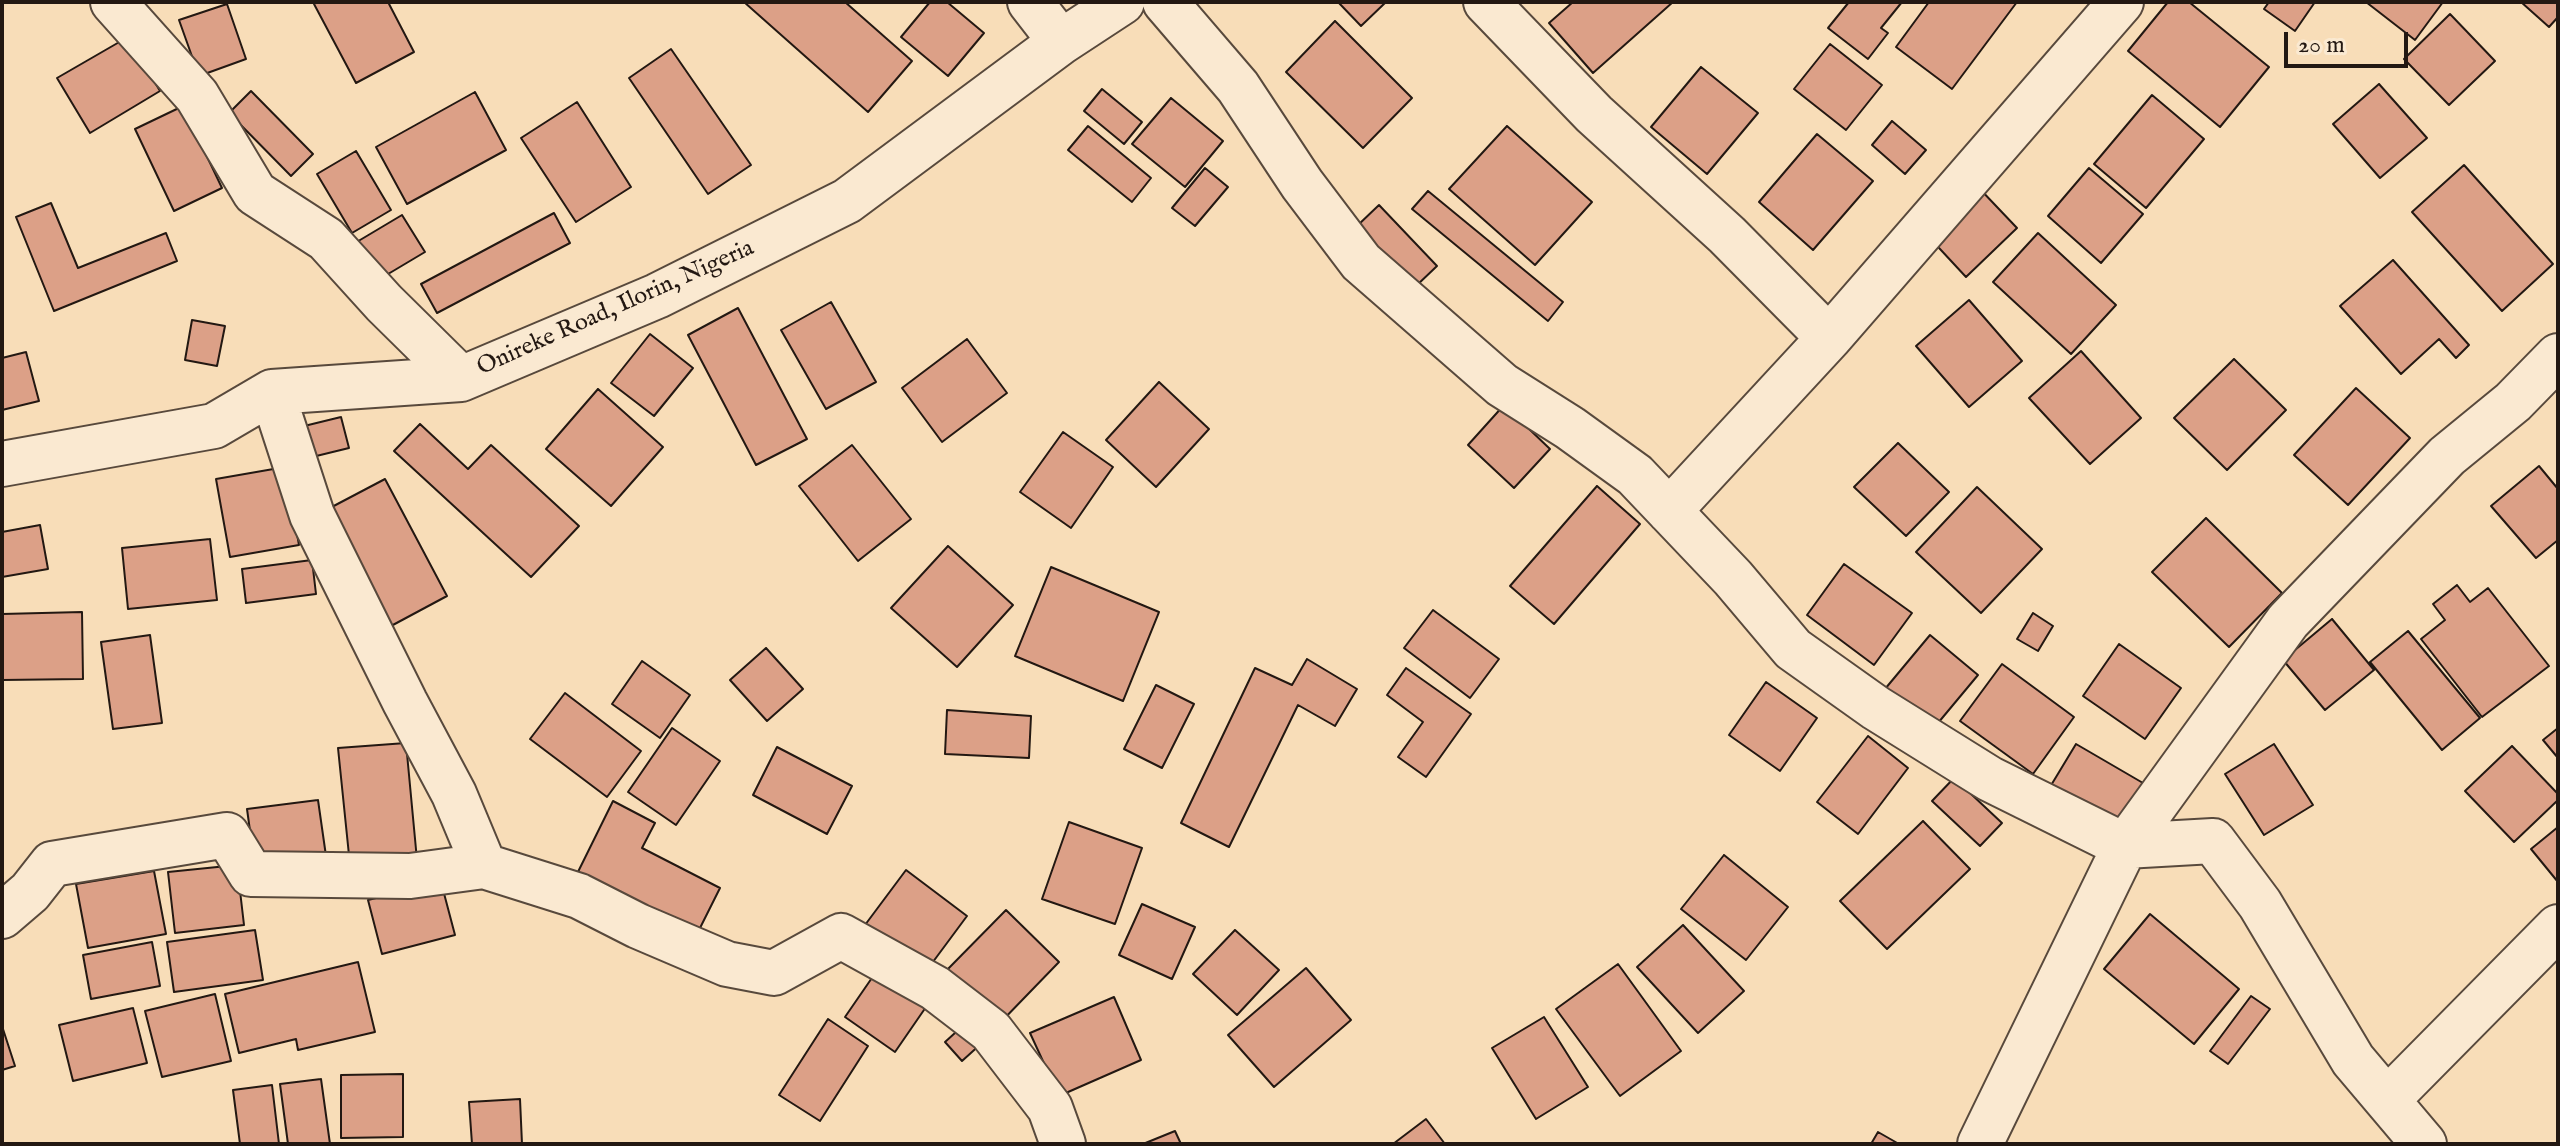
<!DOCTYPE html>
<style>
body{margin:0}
#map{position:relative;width:2560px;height:1146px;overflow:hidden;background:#f8ddb8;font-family:"IM FELL English",serif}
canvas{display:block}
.frame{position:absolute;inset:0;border:4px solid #231812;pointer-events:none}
.scale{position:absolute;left:2284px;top:32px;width:124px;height:36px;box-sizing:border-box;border:4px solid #231812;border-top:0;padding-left:10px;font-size:24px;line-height:28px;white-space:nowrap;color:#231812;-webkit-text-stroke:6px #fae9d1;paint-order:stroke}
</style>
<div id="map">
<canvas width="2560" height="1146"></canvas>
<div class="frame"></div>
<div class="scale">20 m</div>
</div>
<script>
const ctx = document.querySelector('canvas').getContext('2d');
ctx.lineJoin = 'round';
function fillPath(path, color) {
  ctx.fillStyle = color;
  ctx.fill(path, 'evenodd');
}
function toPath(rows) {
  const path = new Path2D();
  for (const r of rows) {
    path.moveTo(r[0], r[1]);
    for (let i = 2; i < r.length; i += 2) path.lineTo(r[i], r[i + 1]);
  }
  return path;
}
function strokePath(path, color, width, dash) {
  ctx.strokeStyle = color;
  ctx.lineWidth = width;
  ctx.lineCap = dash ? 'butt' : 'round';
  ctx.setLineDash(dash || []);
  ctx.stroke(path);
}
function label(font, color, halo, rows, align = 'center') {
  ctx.font = font + ' "IM FELL English",serif';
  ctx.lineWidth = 6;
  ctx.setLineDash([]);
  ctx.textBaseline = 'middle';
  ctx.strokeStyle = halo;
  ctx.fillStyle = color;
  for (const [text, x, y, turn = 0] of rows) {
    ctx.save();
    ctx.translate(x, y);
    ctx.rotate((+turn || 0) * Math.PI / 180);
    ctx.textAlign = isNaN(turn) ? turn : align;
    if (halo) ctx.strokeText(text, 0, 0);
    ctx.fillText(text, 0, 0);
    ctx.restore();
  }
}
const building = toPath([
 [318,2,388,2,414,52,356,83,314,4,318,2],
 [744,2,845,2,912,61,868,112,744,2],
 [930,2,947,2,984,33,948,76,901,37,930,2],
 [1338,2,1386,2,1361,26,1338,2],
 [1573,2,1673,2,1593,73,1549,23,1573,2],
 [1849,2,1902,2,1881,28,1888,33,1868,59,1828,28,1849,2],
 [1929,2,2017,2,1952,89,1896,47,1929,2],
 [2168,2,2189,2,2269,67,2220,127,2128,51,2168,2],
 [2269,2,2315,2,2295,31,2264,9,2269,2],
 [2366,2,2443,2,2415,40,2366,2],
 [2521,2,2558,2,2558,17,2549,27,2521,2],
 [227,4,246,59,199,76,179,20,227,4],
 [2450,14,2495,61,2449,105,2404,59,2450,14],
 [1335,21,1412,98,1363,148,1286,72,1335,21],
 [128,37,160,91,90,133,57,78,128,37],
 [1830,44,1882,85,1846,130,1794,89,1830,44],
 [671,49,751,165,708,194,629,78,671,49],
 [1701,67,1758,113,1707,174,1651,127,1701,67],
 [2379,84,2427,138,2380,178,2333,124,2379,84],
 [1102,89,1142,122,1124,144,1084,111,1102,89],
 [251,91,313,154,291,176,229,113,251,91],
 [475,92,506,150,407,204,376,147,475,92],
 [2152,95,2204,139,2146,208,2094,164,2152,95],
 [1171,98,1223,141,1185,187,1132,144,1171,98],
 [577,102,631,187,576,222,521,138,577,102],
 [183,106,222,188,174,211,135,129,183,106],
 [1892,121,1926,150,1905,174,1872,145,1892,121],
 [1088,126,1151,178,1132,202,1068,150,1088,126],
 [1507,126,1592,202,1535,265,1449,189,1507,126],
 [1817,134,1873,181,1813,250,1759,202,1817,134],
 [356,151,391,210,352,233,317,174,356,151],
 [2464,165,2553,264,2502,311,2412,212,2464,165],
 [1205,168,1228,187,1195,226,1172,208,1205,168],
 [2089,168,2143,214,2101,263,2048,216,2089,168],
 [1978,187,2017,228,1966,277,1927,235,1978,187],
 [1428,191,1563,302,1548,321,1412,209,1428,191],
 [51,203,78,268,166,233,177,261,54,311,16,217,51,203],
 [1379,205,1437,266,1415,287,1357,226,1379,205],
 [554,213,570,243,437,313,421,284,554,213],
 [402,215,425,252,373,283,350,246,402,215],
 [2038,233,2116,305,2071,354,1993,282,2038,233],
 [2393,260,2469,345,2456,358,2439,339,2401,374,2340,306,2393,260],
 [1969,300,2022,361,1969,407,1916,346,1969,300],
 [831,302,876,382,826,409,781,330,831,302],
 [738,308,807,439,756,465,688,335,738,308],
 [192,320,225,326,217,366,185,360,192,320],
 [650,334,693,368,654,416,611,383,650,334],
 [967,339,1007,393,942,442,902,388,967,339],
 [2081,351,2141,418,2090,464,2029,398,2081,351],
 [26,352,39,401,2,410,2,358,26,352],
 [2234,359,2286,410,2227,470,2174,418,2234,359],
 [1159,382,1209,429,1156,487,1106,440,1159,382],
 [2356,388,2410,438,2348,505,2294,455,2356,388],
 [598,389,663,447,611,506,546,449,598,389],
 [1504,405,1550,449,1514,488,1468,445,1504,405],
 [341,417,349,448,304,459,296,428,341,417],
 [420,424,468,469,491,445,579,526,531,577,394,451,420,424],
 [1063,432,1113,467,1071,528,1020,492,1063,432],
 [1898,443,1949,492,1906,536,1854,487,1898,443],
 [852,445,911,519,858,561,799,486,852,445],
 [2539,466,2558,489,2558,540,2536,558,2491,506,2539,466],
 [285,467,299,545,230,557,216,479,285,467],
 [385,479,447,596,391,626,328,509,385,479],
 [1597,486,1640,524,1554,624,1510,586,1597,486],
 [1977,487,2042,549,1981,613,1916,552,1977,487],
 [2206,518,2282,593,2229,647,2152,572,2206,518],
 [40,525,48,569,2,577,2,532,40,525],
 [210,539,217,600,128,609,122,548,210,539],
 [948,546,1013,605,957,667,891,608,948,546],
 [312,560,316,594,246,603,242,569,312,560],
 [1844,564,1912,613,1874,665,1807,615,1844,564],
 [1051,567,1159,612,1123,701,1015,656,1051,567],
 [2457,585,2470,602,2488,588,2549,666,2482,717,2421,639,2445,620,2433,604,2457,585],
 [1433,610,1499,659,1470,698,1404,648,1433,610],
 [82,612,83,679,2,680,2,614,82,612],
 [2033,613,2053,626,2038,651,2017,639,2033,613],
 [2332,619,2374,670,2325,710,2283,660,2332,619],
 [2408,631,2480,718,2442,750,2370,662,2408,631],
 [150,635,162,723,113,729,101,642,150,635],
 [1930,635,1978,675,1933,729,1885,689,1930,635],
 [2119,644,2181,688,2145,739,2083,696,2119,644],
 [766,648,803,689,767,721,730,680,766,648],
 [1307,659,1357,689,1335,726,1298,705,1229,847,1181,823,1255,668,1292,685,1307,659],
 [642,661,690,695,660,738,612,704,642,661],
 [2002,664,2074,717,2033,774,1960,721,2002,664],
 [1406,668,1471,714,1426,777,1398,757,1423,722,1387,695,1406,668],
 [1766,682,1817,718,1780,771,1729,735,1766,682],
 [1156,685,1194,704,1162,768,1124,749,1156,685],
 [565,693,641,751,607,797,530,739,565,693],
 [947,710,1031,716,1029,758,945,754,947,710],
 [672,728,720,761,676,825,628,792,672,728],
 [2558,728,2558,758,2543,740,2558,728],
 [1868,736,1908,768,1858,834,1817,802,1868,736],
 [406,743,417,860,350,865,338,748,406,743],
 [2076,744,2143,783,2117,827,2050,787,2076,744],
 [2274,744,2313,805,2264,835,2225,774,2274,744],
 [2512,746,2558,794,2558,800,2514,842,2465,791,2512,746],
 [777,747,852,786,827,834,753,795,777,747],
 [1954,778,2002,823,1980,846,1932,801,1954,778],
 [318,800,326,856,255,867,247,809,318,800],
 [613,801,655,823,642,848,720,888,693,942,573,882,613,801],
 [1923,821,1970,869,1887,949,1840,901,1923,821],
 [1069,822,1142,848,1115,924,1042,899,1069,822],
 [2558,827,2558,882,2531,849,2558,827],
 [1724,855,1788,907,1746,960,1681,909,1724,855],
 [237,865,244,925,175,933,168,872,237,865],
 [906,870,967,916,924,974,862,929,906,870],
 [154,871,166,934,88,948,76,884,154,871],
 [441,882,455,935,382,954,368,900,441,882],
 [1142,904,1195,927,1172,979,1119,955,1142,904],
 [1006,910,1059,962,998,1025,944,973,1006,910],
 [2150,914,2239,989,2194,1044,2104,969,2150,914],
 [1683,925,1744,991,1698,1033,1637,967,1683,925],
 [255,930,263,980,174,992,167,942,255,930],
 [1235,930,1279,970,1237,1015,1193,974,1235,930],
 [152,942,160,986,91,999,83,955,152,942],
 [358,962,375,1032,298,1050,296,1039,239,1053,225,994,358,962],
 [1618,964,1681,1051,1620,1096,1556,1009,1618,964],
 [1306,968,1351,1020,1274,1087,1228,1035,1306,968],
 [876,972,926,1007,895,1052,845,1017,876,972],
 [215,994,231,1061,162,1077,145,1011,215,994],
 [2251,996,2270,1009,2228,1064,2210,1051,2251,996],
 [1114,997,1141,1060,1059,1096,1030,1033,1114,997],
 [133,1008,147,1063,73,1081,59,1025,133,1008],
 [1544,1017,1588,1087,1536,1119,1492,1048,1544,1017],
 [828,1019,868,1046,820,1121,779,1095,828,1019],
 [966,1023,983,1042,962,1061,945,1042,966,1023],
 [2,1026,15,1066,2,1070,2,1026],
 [403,1074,403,1137,341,1138,341,1075,403,1074],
 [321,1079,330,1144,288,1144,280,1084,321,1079],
 [272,1085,279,1144,240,1144,233,1090,272,1085],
 [520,1099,522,1144,472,1144,469,1102,520,1099],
 [1426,1119,1445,1144,1393,1144,1426,1119],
 [1175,1131,1181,1144,1143,1144,1175,1131],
 [1878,1132,1899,1144,1871,1144,1878,1132]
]);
fillPath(building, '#dca087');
strokePath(building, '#231812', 2);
const street = toPath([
 [113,2,197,96,255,193,326,239,384,303,461,379],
 [1030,2,1061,42],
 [1165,2,1238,87,1302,184,1361,262,1502,385,1570,428,1635,475,1733,578,1793,649,1876,708,1990,779,2125,846,2213,841,2260,904,2353,1060,2424,1144],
 [1486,2,1594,114,1727,235,1829,338],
 [272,392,312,515,405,702,454,794,484,866],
 [2,464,214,426,272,392,461,379,657,296,847,201,1061,42,1122,2],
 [1669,511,1829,338,2121,2],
 [2,916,30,892,52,864,227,835,251,874,410,876,484,866,579,896,638,926,727,964,774,973,841,936,935,988,991,1031,1050,1108,1063,1144],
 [2387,1100,2558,927],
 [1980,1144,2125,846,2288,621,2447,456,2513,402,2558,356]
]);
strokePath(street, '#58493c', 48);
strokePath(street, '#fae9d1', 44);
label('24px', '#231812', '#fae9d1', [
 ["Onireke Road, Ilorin, Nigeria",616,309,-24]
]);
</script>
